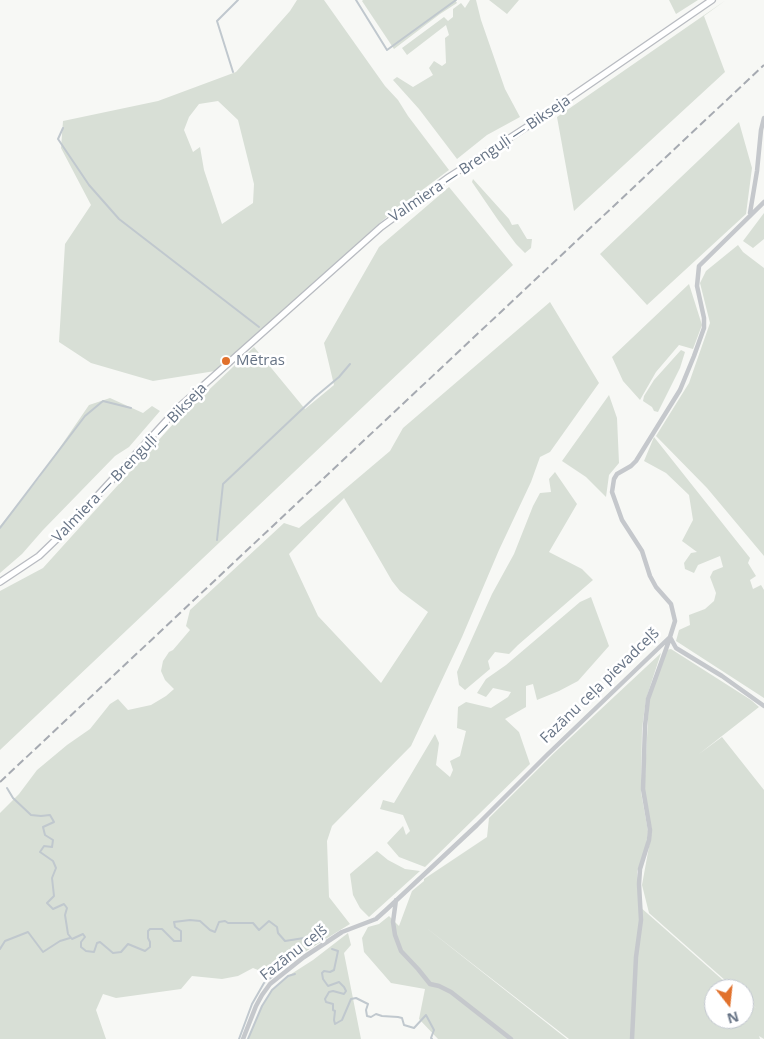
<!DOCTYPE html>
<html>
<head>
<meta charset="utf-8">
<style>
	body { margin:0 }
	#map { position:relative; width:764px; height:1039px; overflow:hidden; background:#f7f8f5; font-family:"Open Sans",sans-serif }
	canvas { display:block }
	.north { position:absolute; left:704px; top:979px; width:50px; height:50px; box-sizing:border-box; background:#fff; border:1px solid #c2c7cf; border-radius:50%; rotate:164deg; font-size:14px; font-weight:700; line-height:20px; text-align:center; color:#677486 }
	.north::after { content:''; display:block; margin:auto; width:18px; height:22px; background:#e1712c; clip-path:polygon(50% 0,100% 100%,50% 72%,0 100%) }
</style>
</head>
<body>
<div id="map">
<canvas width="764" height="1039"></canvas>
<div class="north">N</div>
</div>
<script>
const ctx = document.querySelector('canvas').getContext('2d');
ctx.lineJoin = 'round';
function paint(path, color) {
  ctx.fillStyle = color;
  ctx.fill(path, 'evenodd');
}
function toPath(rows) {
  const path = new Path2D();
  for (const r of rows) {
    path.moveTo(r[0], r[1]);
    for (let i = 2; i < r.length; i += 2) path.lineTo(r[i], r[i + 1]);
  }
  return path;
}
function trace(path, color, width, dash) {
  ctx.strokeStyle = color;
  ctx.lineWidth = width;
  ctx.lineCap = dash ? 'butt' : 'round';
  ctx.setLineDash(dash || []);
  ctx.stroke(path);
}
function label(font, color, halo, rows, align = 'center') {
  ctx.font = font + ' "Open Sans",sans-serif';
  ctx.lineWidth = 5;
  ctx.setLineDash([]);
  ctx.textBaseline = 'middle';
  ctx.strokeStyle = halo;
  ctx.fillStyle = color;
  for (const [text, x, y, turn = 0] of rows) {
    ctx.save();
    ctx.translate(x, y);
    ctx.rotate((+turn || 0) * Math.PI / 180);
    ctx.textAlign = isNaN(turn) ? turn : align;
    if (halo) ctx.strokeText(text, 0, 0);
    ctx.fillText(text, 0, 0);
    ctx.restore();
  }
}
const green = toPath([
	[297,0,324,0,385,86,398,100,408,116,449,170,390,214,215,371,153,381,91,363,59,342,65,244,91,205,61,148,63,121,158,101,236,72,290,11],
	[218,101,238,120,254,184,253,203,222,224,204,170,200,147,193,152,184,130,189,117,199,104],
	[363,0,455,0,457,3,440,14,394,49,362,1],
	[470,0,476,0,481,20,505,89,520,117,487,135,457,159,419,109,393,80,397,77,413,87,433,75,429,68,434,61,442,66,446,63,445,38,449,35,446,25,407,55,402,48,444,17,448,21,453,17,453,9,461,3,465,8],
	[489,0,519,0,507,14],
	[669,0,698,0,676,14],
	[726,0,704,16,725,72,574,211,557,117],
	[739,122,752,168,746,214,647,305,600,254],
	[473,179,509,219,512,225,518,224,527,239,532,239,531,248,525,253,516,244,498,220,472,182],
	[449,187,513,265,0,750,0,591,43,568,175,422,254,347,305,409,334,385,324,343,379,247],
	[764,213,764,239,753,248,743,241],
	[738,245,743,252,764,268,764,556,707,488,656,436,689,383,710,323,700,283,706,271],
	[689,284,702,325,693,349,679,345,656,372,640,400,623,381,612,357],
	[550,302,599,383,550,452,540,457,531,482,499,550,462,637,411,746,332,826,327,841,329,897,350,924,279,968,263,972,253,968,238,976,222,979,192,976,181,989,116,998,103,994,96,1010,106,1039,0,1039,0,813,19,794,37,770,67,745,90,729,110,704,118,699,128,710,151,705,166,696,174,689,165,680,161,671,163,661,169,652,173,650,190,630,186,626,190,610,284,523,299,528,390,451,403,428],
	[344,498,392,581,400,591,428,612,381,683,318,616,289,554],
	[681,350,685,352,680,368,658,412,654,411,652,407,643,401,644,396,654,380],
	[609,395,617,418,619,463,609,475,606,497,586,477,562,461],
	[110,398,143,413,152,406,160,411,129,447,115,456,43,530,22,554,0,573,0,526,39,478,89,405],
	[654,437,750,558,748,563,756,576,750,580,753,589,761,585,764,590,764,698,676,641,679,630,690,625,689,615,705,609,714,601,716,593,710,577,713,571,723,567,720,556,698,565,694,573,685,569,684,563,691,553,697,552,682,541,693,520,689,495,666,473,644,461],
	[555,472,577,504,549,552,582,569,593,580,518,645,509,654,495,652,488,661,490,669,465,690,459,685,457,672,492,594,514,554,533,506,540,493,551,492,549,479],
	[591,597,609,646,578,681,559,691,537,700,533,684,526,686,526,707,505,719,519,732,530,764,425,867,399,857,387,843,403,826,406,835,410,831,403,815,380,809,383,800,394,803,435,734,439,743,436,765,450,777,453,770,450,761,460,756,466,731,457,728,458,707,466,702,491,708,508,697,511,692,493,688,486,697,477,693,486,679,506,665,580,602],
	[671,649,751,700,759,707,699,754,722,737,764,790,764,1039,759,1036,760,1039,569,1039,424,926,567,1039,438,1039,419,1019,425,989,391,983,364,952,362,938,368,927,379,924,389,916,399,926,412,891,424,881,424,879,487,837,489,818,554,753,661,653,646,699,642,729,641,792,648,831,646,846,637,872,639,906,733,989,714,989,714,1019,744,1019,744,998,757,1009,744,997,744,989,735,989,649,913,642,885,652,830,644,796,649,699,666,650],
	[377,851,388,860,405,869,420,871,369,917,360,908,353,895,350,874],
	[348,933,351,945,344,953,361,1039,248,1039,262,1006,272,990,288,976,313,960]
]);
const stream = toPath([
	[356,0,387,50,456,0],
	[233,72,217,21,238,0],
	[63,128,58,139,89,185,119,219,259,327],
	[0,528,85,416,103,401,131,408],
	[217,540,223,484,315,397,339,377,350,364],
	[7,788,13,798,31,815,41,816,50,815,54,822,43,827,45,835,53,840,52,847,44,846,40,852,53,861,56,868,52,878,54,896,47,903,53,909,64,904,67,908,65,915,68,934,72,939,83,934,85,937,81,942,81,947,86,951,94,952,97,943,100,942,113,953,121,952,128,944,145,951,150,947,150,942,148,938,148,931,150,929,162,929,174,941,181,941,181,931,175,927,174,922,190,920,200,921,210,930,215,932,219,922,225,921,228,923,253,923,259,930,269,921,277,927,278,933,285,941,304,938,308,936,311,936,316,941],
	[0,949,5,941,28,932,43,952,60,941,70,938],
	[332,949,338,951,334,970,330,972,324,971,322,973,323,979,328,986,339,982,344,987,346,991,344,994,333,991,329,992,325,999,326,1002,333,1004,333,1010,335,1011,334,1020,335,1024,342,1020,351,999,356,998,368,1004,366,1010,367,1016,371,1017,376,1014,382,1016,398,1017,402,1018,404,1025,414,1028,426,1015,434,1030,431,1038,432,1039],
	[239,1039,252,1004,264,983,277,973],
	[248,1039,262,1006,272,990,288,976,295,974]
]);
const street = toPath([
	[750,213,757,171,761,130,764,118],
	[670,637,676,648,722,676,764,706],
	[396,900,393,922,395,935,401,951,418,969,430,984,439,986,451,992,511,1039],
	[243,1039,256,1006,262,995,270,984,304,957,342,932,376,919,386,910,477,825,547,755,670,637,675,621,671,604,656,587,650,576,642,551,622,520,612,492,614,479,617,474,631,466,636,461,680,390,694,356,704,328,704,318,697,286,699,266,764,202],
	[632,1039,636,957,641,920,639,884,640,869,649,840,650,830,643,789,645,726,648,699,670,638]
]);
const secondary = toPath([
	[0,582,39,556,65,531,178,408,381,227,449,177,536,121,712,0]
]);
const rail = toPath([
	[0,782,764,65]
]);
const markers = [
	[226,361,5,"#e1712c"]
];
const streetNames = [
	["Valmiera — Brenguļi — Bikseja",480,159,-34],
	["Valmiera — Brenguļi — Bikseja",130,463,-46],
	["Fazānu ceļa pievadceļš",600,686,-44],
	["Fazānu ceļš",294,953,-38]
];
const poiNames = [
	["Mētras",236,361]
];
paint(green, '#d8dfd6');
trace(stream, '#c0c8ce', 2);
trace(secondary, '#b8bbc1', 8);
trace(street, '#c5c8cc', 4.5);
trace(secondary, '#fff', 5.5);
trace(rail, '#a6aab1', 2, [8, 4]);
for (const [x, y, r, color] of markers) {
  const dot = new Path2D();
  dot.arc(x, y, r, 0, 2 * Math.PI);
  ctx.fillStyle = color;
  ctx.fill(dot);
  trace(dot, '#fff', 2);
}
label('15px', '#677486', '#fff', streetNames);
label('15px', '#677486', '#fff', poiNames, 'left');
</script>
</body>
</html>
